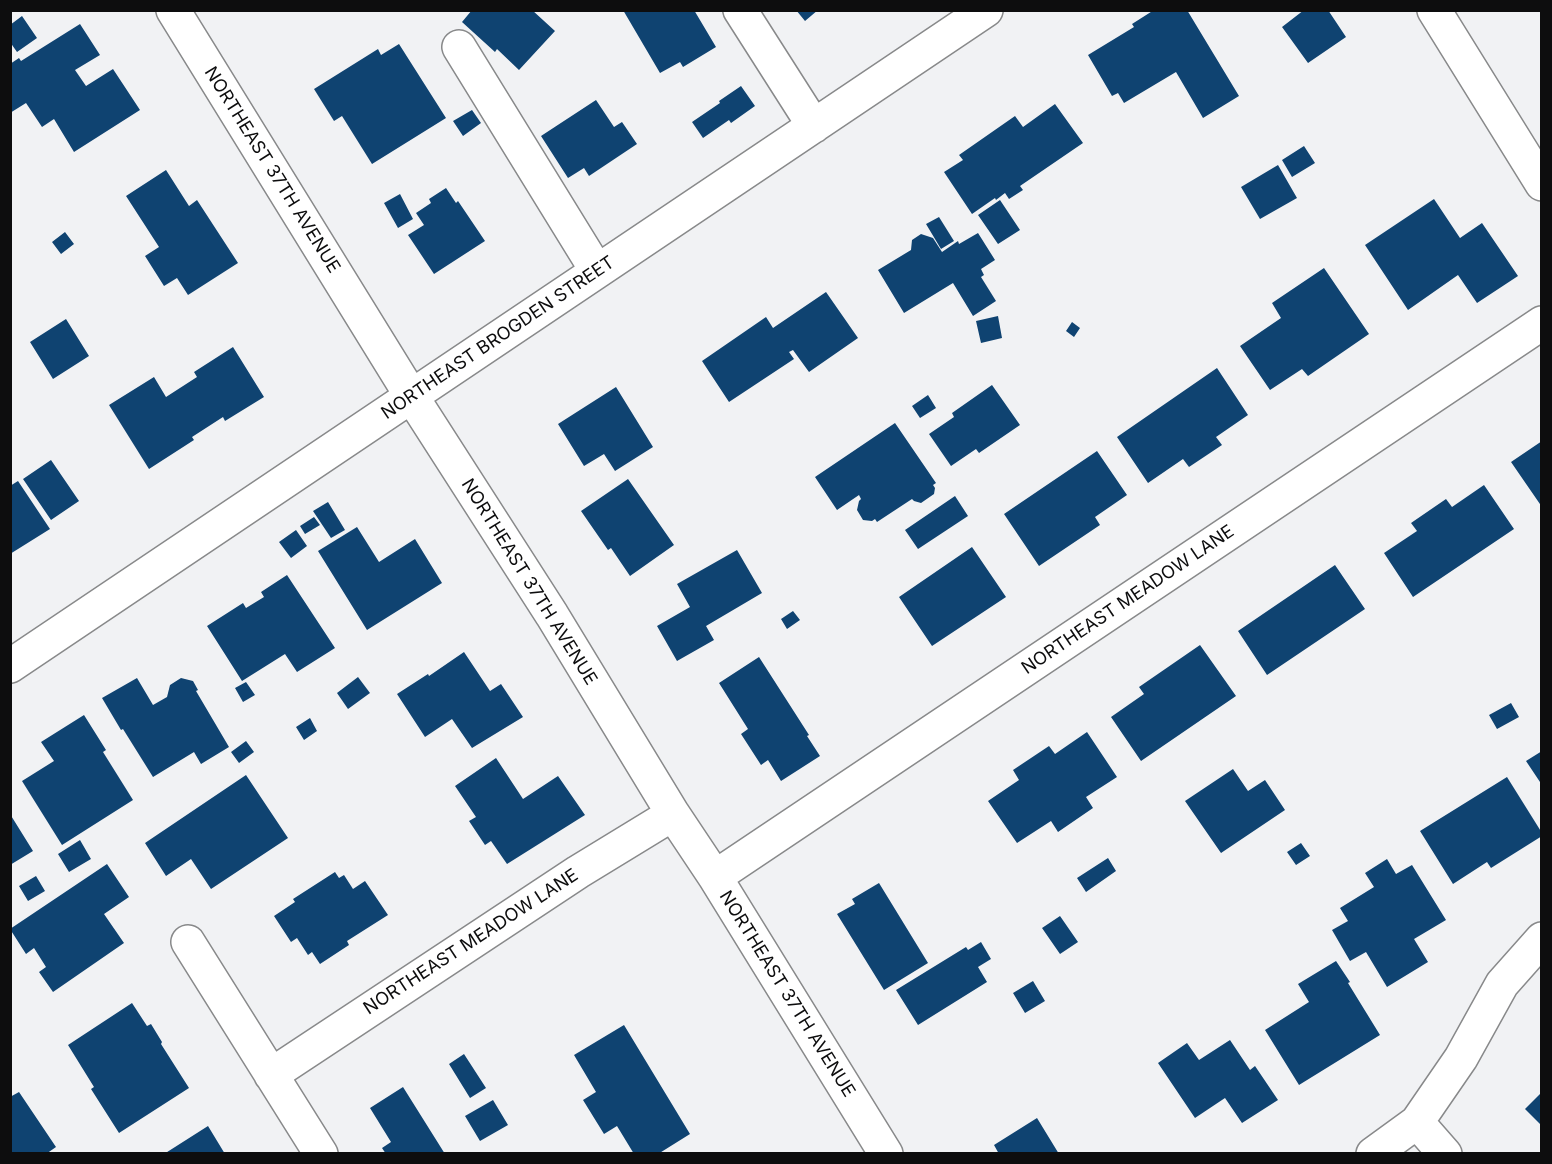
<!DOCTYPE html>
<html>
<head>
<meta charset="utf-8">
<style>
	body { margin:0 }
	#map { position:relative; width:1552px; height:1164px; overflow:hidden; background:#f1f2f4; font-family:Inter,sans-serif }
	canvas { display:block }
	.frame { position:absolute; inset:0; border:12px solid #0d0d0e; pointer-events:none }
</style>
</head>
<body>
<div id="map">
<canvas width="1552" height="1164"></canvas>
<div class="frame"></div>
</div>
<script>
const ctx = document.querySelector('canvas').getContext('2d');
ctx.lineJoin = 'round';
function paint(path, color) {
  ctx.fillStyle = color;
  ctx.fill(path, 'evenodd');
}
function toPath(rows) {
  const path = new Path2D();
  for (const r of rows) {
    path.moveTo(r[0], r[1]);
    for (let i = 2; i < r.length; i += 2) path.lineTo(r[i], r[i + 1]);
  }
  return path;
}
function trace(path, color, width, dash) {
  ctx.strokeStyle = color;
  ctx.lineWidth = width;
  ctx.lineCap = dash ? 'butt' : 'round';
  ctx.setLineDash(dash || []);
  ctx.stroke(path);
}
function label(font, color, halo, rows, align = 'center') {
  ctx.font = font + ' Inter,sans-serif';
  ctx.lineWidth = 6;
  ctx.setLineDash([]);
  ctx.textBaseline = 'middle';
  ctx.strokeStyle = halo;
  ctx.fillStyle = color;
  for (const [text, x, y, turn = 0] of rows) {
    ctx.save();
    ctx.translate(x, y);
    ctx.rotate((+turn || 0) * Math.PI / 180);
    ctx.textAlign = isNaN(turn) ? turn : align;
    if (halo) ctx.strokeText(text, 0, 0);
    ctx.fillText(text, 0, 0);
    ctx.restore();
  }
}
const building = toPath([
	[472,10,532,10,555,31,519,70,497,49,495,52,462,22],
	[623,10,694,10,716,47,683,67,680,62,660,73],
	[796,10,818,10,805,21],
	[1154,10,1187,10,1239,96,1203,118,1176,72,1124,103,1118,93,1112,96,1088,55,1134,27,1132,24],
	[1304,10,1328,10,1346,37,1308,63,1282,27],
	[22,16,37,38,17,52,10,42,10,25],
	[80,24,100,55,75,70,86,86,113,69,140,110,74,152,54,119,42,127,26,103,10,113,10,64,19,58,21,61],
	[399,44,446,118,372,164,342,116,334,121,314,89,378,49,381,55],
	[741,86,755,106,731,123,729,120,703,138,692,122,720,103,719,101],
	[596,100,614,127,622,122,637,144,589,176,584,168,568,178,541,136],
	[1055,104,1083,143,1020,186,1023,190,1009,199,1005,193,996,200,995,198,972,214,944,172,963,160,959,155,1015,116,1023,127],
	[472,110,481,123,463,136,453,121],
	[1304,146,1315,163,1292,177,1282,160],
	[1278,165,1297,198,1260,219,1241,187],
	[166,170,189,206,197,200,238,263,188,295,177,278,164,286,145,256,159,247,126,196],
	[446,188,456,203,458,201,485,241,434,274,408,235,424,225,416,213,431,203,429,199],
	[400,194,413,219,398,228,384,203],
	[1434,199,1460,238,1482,223,1518,276,1477,303,1458,275,1408,310,1365,245],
	[1000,200,1020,230,998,244,978,215],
	[939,217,954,241,941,249,926,224],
	[65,232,74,244,61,254,52,242],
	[978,233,995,260,981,269,984,275,981,277,996,301,973,316,953,283,904,313,878,270,911,250,912,240,921,234,933,238,942,252,958,241,959,244],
	[1324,268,1369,334,1308,376,1302,369,1270,390,1240,346,1281,318,1272,303],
	[826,292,858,338,809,372,793,350,789,352,794,359,729,402,702,361,766,317,773,328],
	[998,316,1002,338,981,343,976,321],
	[66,319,89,356,53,379,30,342],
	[1072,322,1080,328,1074,337,1066,331],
	[233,347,264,397,225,421,223,417,192,437,194,440,149,469,109,405,154,377,166,397,197,377,194,372],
	[1217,368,1248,415,1216,437,1222,445,1189,467,1183,459,1148,483,1117,437],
	[992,385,1020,425,979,453,976,449,951,466,929,434,954,417,952,413],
	[616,387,653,447,615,471,604,454,584,466,558,424],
	[928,395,936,408,920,418,912,406],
	[895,423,936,483,933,485,935,488,934,494,921,503,914,501,912,499,877,522,875,519,872,521,863,520,857,510,859,501,861,499,859,495,837,510,815,477],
	[1542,441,1542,507,1511,462],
	[1097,451,1127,495,1095,517,1100,525,1039,566,1004,514],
	[51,460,79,501,51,520,23,479],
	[628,479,674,545,630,576,611,548,608,550,581,511],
	[18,481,50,529,10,554,10,486],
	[1484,485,1514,529,1413,597,1384,553,1417,531,1411,523,1446,499,1452,507],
	[955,496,968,516,918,549,905,530],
	[328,502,345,530,331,538,313,511],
	[314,517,320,525,305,534,300,526],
	[357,527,379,562,415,539,442,583,367,630,318,551],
	[296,530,307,546,291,558,279,542],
	[972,547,1006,597,932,646,899,597],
	[737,550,762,593,706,626,714,640,677,661,657,626,690,607,677,584],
	[1335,565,1365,609,1267,675,1238,631],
	[287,575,335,648,297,672,285,654,242,681,207,626,243,603,246,608,264,597,261,592],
	[793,611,800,620,787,629,781,619],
	[1200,645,1236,696,1141,761,1111,717,1144,694,1139,687],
	[464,652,490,691,501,684,523,717,472,748,452,719,425,737,397,694,428,674,429,676],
	[759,657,809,735,807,736,820,756,781,781,768,760,761,765,741,734,748,729,719,683],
	[358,677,370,693,348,709,337,693],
	[137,678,153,705,167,697,170,685,181,678,193,681,198,690,196,691,229,747,201,764,194,752,153,777,123,729,121,730,102,698],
	[246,682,255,695,243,702,235,688],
	[1511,703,1519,717,1497,729,1489,715],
	[84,715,106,750,103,752,133,800,62,845,22,781,54,761,41,742],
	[310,718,317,731,304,740,296,727],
	[1087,732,1117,777,1086,797,1093,808,1058,832,1051,821,1017,843,988,801,1019,780,1013,770,1049,746,1055,754],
	[246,741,254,752,239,763,231,752],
	[1542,751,1542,785,1526,761],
	[496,758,523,799,558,776,585,815,507,864,491,841,485,845,469,821,476,817,455,786],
	[1233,769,1248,791,1265,780,1285,810,1221,853,1185,801],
	[246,775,288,838,211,889,191,859,166,876,145,843],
	[1507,777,1542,833,1542,836,1491,868,1487,862,1453,884,1420,831],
	[10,814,33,851,10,865],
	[80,840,91,859,69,872,58,854],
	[1301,843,1310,856,1296,865,1287,852],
	[1108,858,1116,871,1086,892,1077,878],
	[1387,859,1396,874,1412,865,1446,920,1414,939,1428,962,1387,987,1366,952,1350,961,1332,930,1348,921,1340,908,1374,887,1365,873],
	[107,864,129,897,104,914,124,943,53,992,39,972,46,967,34,948,26,954,10,929],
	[335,872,339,878,344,875,353,889,365,881,388,915,347,941,349,945,320,964,312,952,308,955,297,938,291,942,274,916,295,902,293,899],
	[36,876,45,891,28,901,19,886],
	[879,883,928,963,884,990,837,914,855,904,852,899],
	[1060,916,1078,942,1060,954,1042,928],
	[981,942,991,959,978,967,987,982,918,1025,896,990,966,947,968,950],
	[1336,961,1350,982,1348,983,1380,1035,1299,1085,1265,1030,1309,1002,1298,984],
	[1033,981,1045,1001,1025,1013,1013,993],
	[132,1003,147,1026,151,1024,162,1042,161,1044,189,1088,119,1133,91,1089,94,1087,68,1045],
	[624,1025,690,1134,658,1154,634,1154,617,1126,604,1134,583,1100,596,1092,574,1055],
	[1230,1040,1250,1070,1255,1066,1278,1100,1242,1123,1225,1098,1195,1118,1158,1063,1187,1043,1199,1060],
	[464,1054,486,1088,470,1098,449,1064],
	[403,1087,445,1154,386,1154,382,1148,391,1142,370,1108],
	[19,1092,56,1147,46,1154,10,1154,10,1097],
	[1542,1092,1542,1126,1525,1109],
	[493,1100,508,1125,480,1141,465,1116],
	[1037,1118,1059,1154,999,1154,994,1145],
	[208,1126,225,1154,164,1154]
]);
const minor = toPath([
	[173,10,412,397,552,615,673,814,715,877,886,1154],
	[740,10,814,126],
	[1434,10,1542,184],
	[459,47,597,271],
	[10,666,986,10],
	[715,877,1542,323],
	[188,942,321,1154],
	[271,1075,578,872,673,814],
	[1417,1122,1445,1154],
	[1373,1154,1417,1122,1461,1058,1502,984,1542,939]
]);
const streetNames = [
	["NORTHEAST 37TH AVENUE",272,170,58],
	["NORTHEAST BROGDEN STREET",498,338,-34],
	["NORTHEAST 37TH AVENUE",529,582,58],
	["NORTHEAST MEADOW LANE",1128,600,-34],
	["NORTHEAST MEADOW LANE",471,942,-33],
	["NORTHEAST 37TH AVENUE",787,994,58]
];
paint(building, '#0f4371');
trace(minor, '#88898a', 36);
trace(minor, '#fff', 33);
label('18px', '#0d0d0e', '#fff', streetNames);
</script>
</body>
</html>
